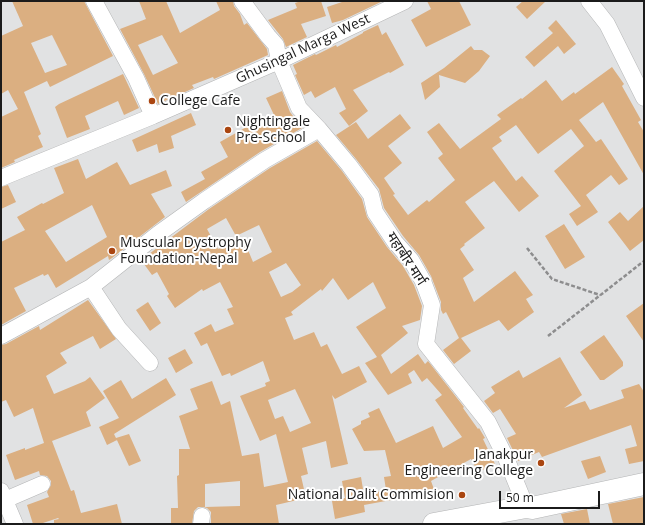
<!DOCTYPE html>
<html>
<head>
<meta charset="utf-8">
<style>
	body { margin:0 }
	#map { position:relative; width:645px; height:525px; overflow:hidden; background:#e1e2e3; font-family:"Open Sans",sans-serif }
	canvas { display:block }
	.frame { position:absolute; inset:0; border:2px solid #1b1b1b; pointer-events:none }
	.scale { position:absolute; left:499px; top:491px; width:101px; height:18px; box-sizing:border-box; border:2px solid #1b1b1b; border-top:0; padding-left:5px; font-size:12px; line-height:14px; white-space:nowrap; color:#1b1b1b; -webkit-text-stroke:3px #fff; paint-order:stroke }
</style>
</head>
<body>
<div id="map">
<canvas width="645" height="525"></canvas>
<div class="frame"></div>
<div class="scale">50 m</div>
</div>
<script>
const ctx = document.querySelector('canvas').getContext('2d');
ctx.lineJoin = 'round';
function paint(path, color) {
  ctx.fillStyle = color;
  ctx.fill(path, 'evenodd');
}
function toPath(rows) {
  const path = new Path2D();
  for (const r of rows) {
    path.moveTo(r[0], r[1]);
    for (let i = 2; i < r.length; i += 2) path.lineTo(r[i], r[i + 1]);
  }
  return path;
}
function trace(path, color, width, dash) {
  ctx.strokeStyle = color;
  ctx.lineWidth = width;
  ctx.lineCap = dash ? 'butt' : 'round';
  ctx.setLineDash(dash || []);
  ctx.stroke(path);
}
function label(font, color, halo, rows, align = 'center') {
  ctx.font = font + ' "Open Sans","Noto Sans Devanagari",sans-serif';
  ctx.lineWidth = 4;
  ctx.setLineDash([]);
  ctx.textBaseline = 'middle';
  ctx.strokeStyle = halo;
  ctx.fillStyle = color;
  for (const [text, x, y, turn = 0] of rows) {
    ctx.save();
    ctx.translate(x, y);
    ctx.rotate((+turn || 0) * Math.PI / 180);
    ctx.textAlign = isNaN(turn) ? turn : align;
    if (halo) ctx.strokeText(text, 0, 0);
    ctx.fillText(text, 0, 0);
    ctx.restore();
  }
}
const building = toPath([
	[12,1,84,1,113,56,50,87,47,81,24,92,41,134,38,136,43,147,14,160,15,162,1,168,1,117,18,109,8,90,1,94,1,36,23,26],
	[52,35,67,65,45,73,31,43],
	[139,1,166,1,180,33,220,10,216,1,233,1,234,6,240,14,244,25,247,23,267,49,268,55,214,79,213,77,192,85,194,88,158,104,144,74,120,29,146,19],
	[162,35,178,63,153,75,138,45],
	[301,1,321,1,326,16,301,24,307,37,286,47,283,39,268,20,297,8,295,3],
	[345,1,383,1,343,20,332,23,327,7],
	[427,1,459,1,471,25,426,47,411,20,431,9],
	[523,1,546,1,527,19,516,7],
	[556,20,576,44,564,54,558,46,534,67,525,57,553,33,548,28],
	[378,25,382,35,386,32,404,65,390,73,389,72,353,90,368,111,349,126,339,113,346,109,335,87,315,98,311,91,304,95,295,75,297,74,293,65,315,54,316,55,336,45,337,47,363,33,363,32],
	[471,46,474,50,482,50,490,56,479,71,465,83,439,75,440,87,425,100,421,83,444,68],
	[612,67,624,84,622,86,641,120,638,122,644,132,644,175,603,102,579,120,596,142,601,139,628,179,619,185,611,175,586,195,598,212,577,226,569,214,581,206,554,171,584,146,571,129,538,154,516,125,499,137,502,141,492,148,516,181,522,176,539,196,519,212,494,181,465,202,485,228,464,244,465,245,460,249,474,270,463,278,474,302,515,271,533,295,526,299,534,312,508,331,499,320,461,338,471,351,454,364,443,350,459,338,446,312,443,314,441,310,441,302,431,276,419,255,403,236,384,208,379,189,356,159,336,135,356,122,368,139,400,114,411,128,388,146,402,163,384,178,395,194,393,195,408,215,427,200,429,202,455,180,438,158,443,154,427,132,439,123,460,149,501,119,497,115,521,98,522,99,546,80,562,101,574,92,575,94],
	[123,74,139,108,124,115,118,101,85,116,90,129,67,138,55,107,59,104],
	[282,91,290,112,302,128,260,152,186,202,181,192,205,179,201,172,228,157,220,142,250,125,252,128,274,115,266,98],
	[191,113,196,125,171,136,174,148,159,153,157,144,137,152,132,140],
	[317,141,342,171,362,199,367,217,387,247,403,266,414,285,422,306,420,320,402,326,408,333,381,355,391,374,418,354,425,364,428,361,464,407,463,408,478,429,479,428,485,438,483,439,495,464,478,472,471,459,431,481,435,492,414,499,413,496,364,505,365,512,335,519,332,501,345,498,342,481,361,477,364,495,386,490,384,477,391,476,385,450,364,451,352,429,361,424,361,421,370,417,368,413,379,408,396,443,433,426,443,448,462,437,435,400,442,395,427,378,422,382,414,370,408,374,412,383,388,395,365,363,377,357,356,327,386,308,373,282,348,300,333,278,322,291,321,289,291,312,293,315,285,318,294,340,314,332,321,347,327,344,342,374,359,366,367,382,335,399,332,395,348,464,331,468,326,441,302,448,308,474,301,476,306,498,276,505,279,524,211,524,211,512,207,508,203,507,198,507,194,511,192,524,171,524,171,508,178,508,177,476,179,475,179,449,190,449,179,416,198,409,190,389,212,381,221,405,230,401,242,456,259,453,264,487,288,482,276,434,260,441,240,396,266,386,265,383,270,381,263,361,231,376,230,373,222,376,207,343,201,346,194,333,211,324,215,332,234,324,227,309,233,307,220,282,203,291,202,289,175,308,167,296,169,294,157,272,152,275,141,260,209,209,270,168],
	[226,218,236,236,259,225,272,252,253,262,243,238,218,249,207,229],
	[286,263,301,285,292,292,281,297,269,272],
	[295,389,311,423,290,432,283,416,275,419,268,400],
	[240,481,240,506,205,507,205,484],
	[78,159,86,179,117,162,130,185,166,170,172,186,151,194,165,217,112,258,109,260,108,256,56,288,48,274,44,276,43,274,14,288,26,311,1,325,1,242,25,230,17,217,42,203,43,204,64,193,54,168],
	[92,205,107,237,66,262,45,231],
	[8,185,16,202,1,209,1,187],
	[644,206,644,240,630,251,608,222,620,212,628,221],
	[564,224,585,257,565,269,545,236],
	[88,300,116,339,100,349,93,336,60,353,67,363,46,376,54,394,85,381,90,377,105,398,86,412,91,426,52,441,71,491,74,490,81,513,117,504,122,524,54,524,54,520,59,519,58,518,40,524,33,524,27,505,49,497,47,492,51,485,51,481,47,476,40,475,39,471,15,480,6,455,25,448,25,450,44,443,33,408,14,417,6,400,1,402,1,345,6,344,39,326,40,330],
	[148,302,161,323,150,331,136,310],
	[644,303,644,342,626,316],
	[604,335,623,362,623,366,604,380,600,380,580,352],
	[185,349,193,363,176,373,168,358],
	[560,357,582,395,564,408,585,401,590,410,624,398,621,390,639,384,644,392,644,461,629,464,625,449,637,446,631,425,542,457,539,452,518,461,507,438,516,434,500,409,493,413,484,401,495,393,491,387,519,370,523,378],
	[166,378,176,395,114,434,117,440,107,445,99,427,119,418,103,391,121,380,132,399],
	[129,434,141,461,129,466,116,438],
	[600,456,606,472,588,479,581,461],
	[644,497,644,524,613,524,608,504],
	[587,509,590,524,564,524,561,514]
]);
const path = toPath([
	[527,248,552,279,600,295],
	[548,336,644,261]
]);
const minor = toPath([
	[94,1,136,78,153,116],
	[242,1,268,36,276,45,279,61,299,108,319,129,349,165,371,195,375,212,395,242,411,260,423,281,432,305,426,344,488,422,506,458,526,507],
	[589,1,607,24,644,98],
	[1,178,153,116,279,61,405,1],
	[91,287,119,329,150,363],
	[1,336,91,287,158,234,204,201,265,160,319,129],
	[1,491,15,524],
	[5,500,42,484],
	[201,524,202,516]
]);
const secondary = toPath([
	[434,524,526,507,532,508,644,484]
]);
const markers = [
	[152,101,4,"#aa4611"],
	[228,130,4,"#aa4611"],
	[112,251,4,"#aa4611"],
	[541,463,4,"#aa4611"],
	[462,495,4,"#aa4611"]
];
const streetNames = [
	["Ghusingal Marga West",303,49,-25],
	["महाबीर मार्ग",406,259,57]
];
const poiNames = [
	["College Cafe",160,101],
	["Nightingale",236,122],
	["Pre-School",236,138],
	["Muscular Dystrophy",120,243],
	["Foundation-Nepal",120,259],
	["Janakpur",533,455,"right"],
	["Engineering College",533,471,"right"],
	["National Dalit Commision",454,495,"right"]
];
paint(building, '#dbaf81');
trace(minor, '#b4b5b6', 17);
trace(secondary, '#b4b5b6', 23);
trace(path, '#8d8d8e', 2.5, [4, 2]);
trace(minor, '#fff', 16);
trace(secondary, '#fff', 22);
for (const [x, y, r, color] of markers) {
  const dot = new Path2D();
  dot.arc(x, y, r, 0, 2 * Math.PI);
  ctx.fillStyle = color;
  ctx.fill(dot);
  trace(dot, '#fff', 1.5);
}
label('14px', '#1b1b1b', '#fff', streetNames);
label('14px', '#1b1b1b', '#fff', poiNames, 'left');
</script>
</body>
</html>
